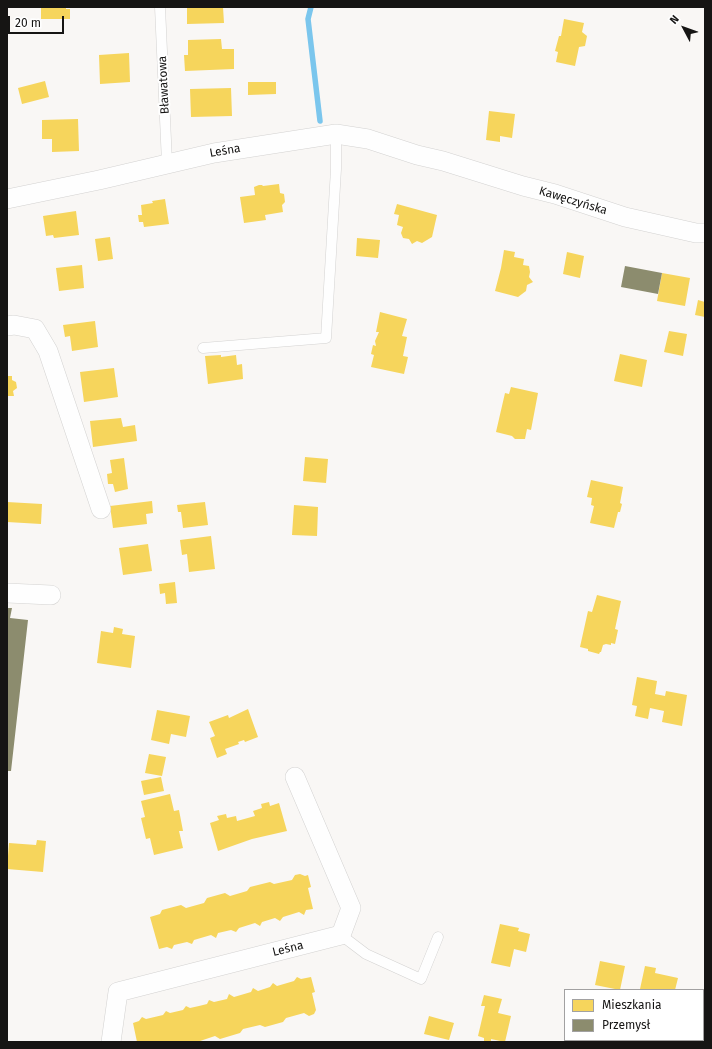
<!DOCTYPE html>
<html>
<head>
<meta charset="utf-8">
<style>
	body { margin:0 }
	#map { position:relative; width:712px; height:1049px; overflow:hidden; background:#f9f7f5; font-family:"Fira Sans",sans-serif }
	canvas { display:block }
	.frame { position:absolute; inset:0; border:8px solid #161514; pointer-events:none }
	.legend { position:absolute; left:564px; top:989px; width:140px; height:52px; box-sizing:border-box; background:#fff; border:1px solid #a2a1a1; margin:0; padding:5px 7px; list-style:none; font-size:12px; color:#161514 }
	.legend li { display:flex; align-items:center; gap:8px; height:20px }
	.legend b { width:20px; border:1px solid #a2a1a1 }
	.north { position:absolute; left:664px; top:8px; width:40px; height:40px; -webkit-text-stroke:3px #fff; paint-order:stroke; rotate:311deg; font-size:11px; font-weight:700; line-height:16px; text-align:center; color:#161514 }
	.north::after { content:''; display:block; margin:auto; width:14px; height:18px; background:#161514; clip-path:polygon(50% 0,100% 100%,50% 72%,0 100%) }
	.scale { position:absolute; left:8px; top:16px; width:56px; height:18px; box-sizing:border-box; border:2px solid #161514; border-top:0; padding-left:5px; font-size:12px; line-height:14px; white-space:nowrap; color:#161514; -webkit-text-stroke:3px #fff; paint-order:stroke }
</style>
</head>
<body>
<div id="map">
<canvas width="712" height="1049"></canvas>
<div class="frame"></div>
<ul class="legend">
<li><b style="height:11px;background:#f6d55c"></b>Mieszkania</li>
<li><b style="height:11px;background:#8c8c6e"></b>Przemysł</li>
</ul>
<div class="north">N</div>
<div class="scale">20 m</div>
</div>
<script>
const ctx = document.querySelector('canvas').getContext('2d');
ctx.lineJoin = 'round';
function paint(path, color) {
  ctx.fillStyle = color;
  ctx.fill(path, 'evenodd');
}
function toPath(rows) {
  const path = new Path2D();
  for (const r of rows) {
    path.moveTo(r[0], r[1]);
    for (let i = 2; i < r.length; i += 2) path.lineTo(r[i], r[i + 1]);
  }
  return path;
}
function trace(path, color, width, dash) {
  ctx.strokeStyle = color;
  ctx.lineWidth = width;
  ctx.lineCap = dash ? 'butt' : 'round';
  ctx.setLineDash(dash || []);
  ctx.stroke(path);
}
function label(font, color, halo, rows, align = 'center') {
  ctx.font = font + ' "Fira Sans",sans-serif';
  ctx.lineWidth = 4;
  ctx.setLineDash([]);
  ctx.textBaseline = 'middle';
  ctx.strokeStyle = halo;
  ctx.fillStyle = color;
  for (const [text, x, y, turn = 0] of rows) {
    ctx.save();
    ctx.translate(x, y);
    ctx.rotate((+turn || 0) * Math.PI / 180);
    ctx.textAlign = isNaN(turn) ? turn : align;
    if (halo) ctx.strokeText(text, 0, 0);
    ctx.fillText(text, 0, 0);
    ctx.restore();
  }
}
const homes = toPath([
	[41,7,66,7,66,9,70,9,70,19,41,19],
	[187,7,223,7,224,23,187,24],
	[564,19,584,23,582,32,587,36,585,46,579,47,575,66,556,62,558,52,555,51,559,36,561,36],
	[221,39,222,49,234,49,234,69,185,71,184,55,188,55,188,40],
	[129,53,130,82,100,84,99,55],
	[45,81,49,97,22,104,18,88],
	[248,82,276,82,276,94,248,95],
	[231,88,232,116,191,117,190,89],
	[489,111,515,114,512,138,500,136,500,142,486,140],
	[78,119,79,151,52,152,52,139,42,139,42,120],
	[279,184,280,193,284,194,285,202,282,205,283,212,265,215,266,220,244,223,240,197,255,195,254,187,259,185,262,185,263,186],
	[165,199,169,224,144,227,143,222,139,222,138,215,142,215,141,205,153,203,152,201],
	[397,204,437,215,432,237,422,243,417,241,412,244,409,239,403,238,401,233,403,227,397,225,399,215,394,214],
	[76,211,79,235,54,238,53,235,46,236,43,216],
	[110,237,113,259,98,261,95,239],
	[357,238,380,240,378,258,356,256],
	[504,250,515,252,514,257,524,259,523,265,529,266,530,272,529,277,533,282,527,285,526,291,518,297,495,291,501,268],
	[567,252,584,256,580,278,563,274],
	[82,265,84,288,59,291,56,268],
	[662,273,690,278,685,306,657,301],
	[698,300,705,302,705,317,695,315],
	[380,312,407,319,402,336,407,337,403,356,408,357,404,374,371,367,374,355,371,354,373,345,376,346,375,341,379,332,376,332],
	[95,321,98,347,72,351,70,336,65,337,63,325],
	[669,331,687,334,683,356,664,352],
	[620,354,647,360,642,387,614,381],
	[221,355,221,357,236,355,237,365,242,364,243,379,208,384,205,356],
	[114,368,118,397,84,402,80,372],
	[7,376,12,376,12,380,16,382,17,388,13,391,14,396,7,396],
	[511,387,538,393,531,430,527,429,525,439,515,439,512,436,496,432,505,393,509,394],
	[121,418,123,427,135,425,137,441,93,447,90,421],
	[305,457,328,459,326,483,303,481],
	[124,458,128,489,115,492,113,484,108,484,107,474,112,473,110,460],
	[591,480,623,487,620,503,622,504,620,512,618,512,614,528,590,523,594,506,591,505,592,498,587,497],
	[152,501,153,513,146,514,147,524,113,528,110,506],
	[7,502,42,504,41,524,7,522],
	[205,502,208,525,183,528,181,512,178,512,177,505],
	[294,505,318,507,317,536,292,535],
	[211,536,215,569,189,572,187,554,182,555,180,540],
	[148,544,152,571,123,575,119,548],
	[175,582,177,603,166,604,165,593,160,594,159,584],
	[597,595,621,601,615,629,618,630,615,644,611,643,611,645,606,644,603,645,601,652,600,652,599,654,588,651,588,649,580,647,588,611,592,612],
	[114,627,123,629,122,634,135,636,131,668,97,663,101,631,113,633],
	[637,677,657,681,655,694,665,696,666,691,687,695,682,726,662,722,664,711,650,708,648,719,635,716,637,706,632,705],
	[248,709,258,737,245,742,244,740,238,742,239,744,225,749,227,754,217,758,210,738,215,736,209,722,228,715,229,718],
	[157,710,190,716,186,737,171,734,169,744,151,740],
	[149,754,166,757,162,776,145,773],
	[161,777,164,791,144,795,141,781],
	[170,794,174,811,179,810,183,831,179,831,183,848,154,855,150,838,146,839,141,818,145,817,141,801],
	[269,802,270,806,279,803,287,831,252,839,218,851,210,823,219,820,217,816,226,814,227,818,236,816,237,821,255,816,253,811,262,808,261,804],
	[37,840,46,841,43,872,7,869,9,843,36,845],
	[300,874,305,876,308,875,311,887,308,888,313,909,306,910,304,915,299,912,283,917,280,921,275,918,262,922,260,926,255,923,239,928,236,932,231,930,218,933,216,938,211,935,194,940,192,944,187,942,174,945,172,949,167,947,159,949,150,917,160,914,162,910,181,905,186,908,204,903,207,898,225,893,230,896,247,891,250,887,270,882,274,884,292,880,295,875],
	[500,924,519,928,518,931,530,934,526,952,514,949,510,967,491,963],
	[600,961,625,966,620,990,595,985],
	[645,966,656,968,655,973,678,978,675,990,640,989],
	[297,977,301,979,311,977,315,992,312,993,316,1010,314,1014,309,1016,304,1013,286,1018,283,1022,265,1027,260,1025,243,1029,240,1033,220,1039,215,1036,197,1042,137,1042,133,1023,139,1021,142,1017,146,1019,163,1015,166,1011,170,1013,183,1010,186,1006,190,1008,199,1006,207,1004,209,1000,214,1002,227,999,229,994,234,997,251,992,253,988,258,991,270,987,273,983,277,986,294,981],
	[484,995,502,999,498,1013,511,1016,505,1042,491,1039,491,1042,488,1042,484,1041,484,1038,478,1036,485,1006,481,1006],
	[429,1016,454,1023,449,1040,424,1034],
	[639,1040,670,1040,670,1042,638,1042]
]);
const industry = toPath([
	[625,266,662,273,658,294,621,287],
	[7,608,12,608,10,618,28,620,11,771,7,771]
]);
const stream = toPath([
	[311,7,308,19,320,121]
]);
const lane = toPath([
	[160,7,167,163],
	[203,348,326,338,336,169,336,134],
	[341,935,366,954,421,979,438,937]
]);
const street = toPath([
	[7,199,99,180,214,153,336,134,368,139,417,155,443,161,523,186,555,194,625,217,696,233,705,233],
	[7,326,14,325,35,329,48,351,101,509],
	[7,593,51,595],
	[111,1042,118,992,341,935,351,908,295,777]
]);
const streetNames = [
	["Bławatowa",164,85,-93],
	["Leśna",225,151,-10],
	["Kawęczyńska",573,201,17],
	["Leśna",288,949,-14]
];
paint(homes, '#f6d55c');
paint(industry, '#8c8c6e');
trace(stream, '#7bc6ed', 5.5);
trace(lane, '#d3d2d1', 11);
trace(street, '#d3d2d1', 20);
trace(lane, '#fefefe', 10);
trace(street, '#fefefe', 19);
label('12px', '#161514', '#fff', streetNames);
</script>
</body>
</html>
